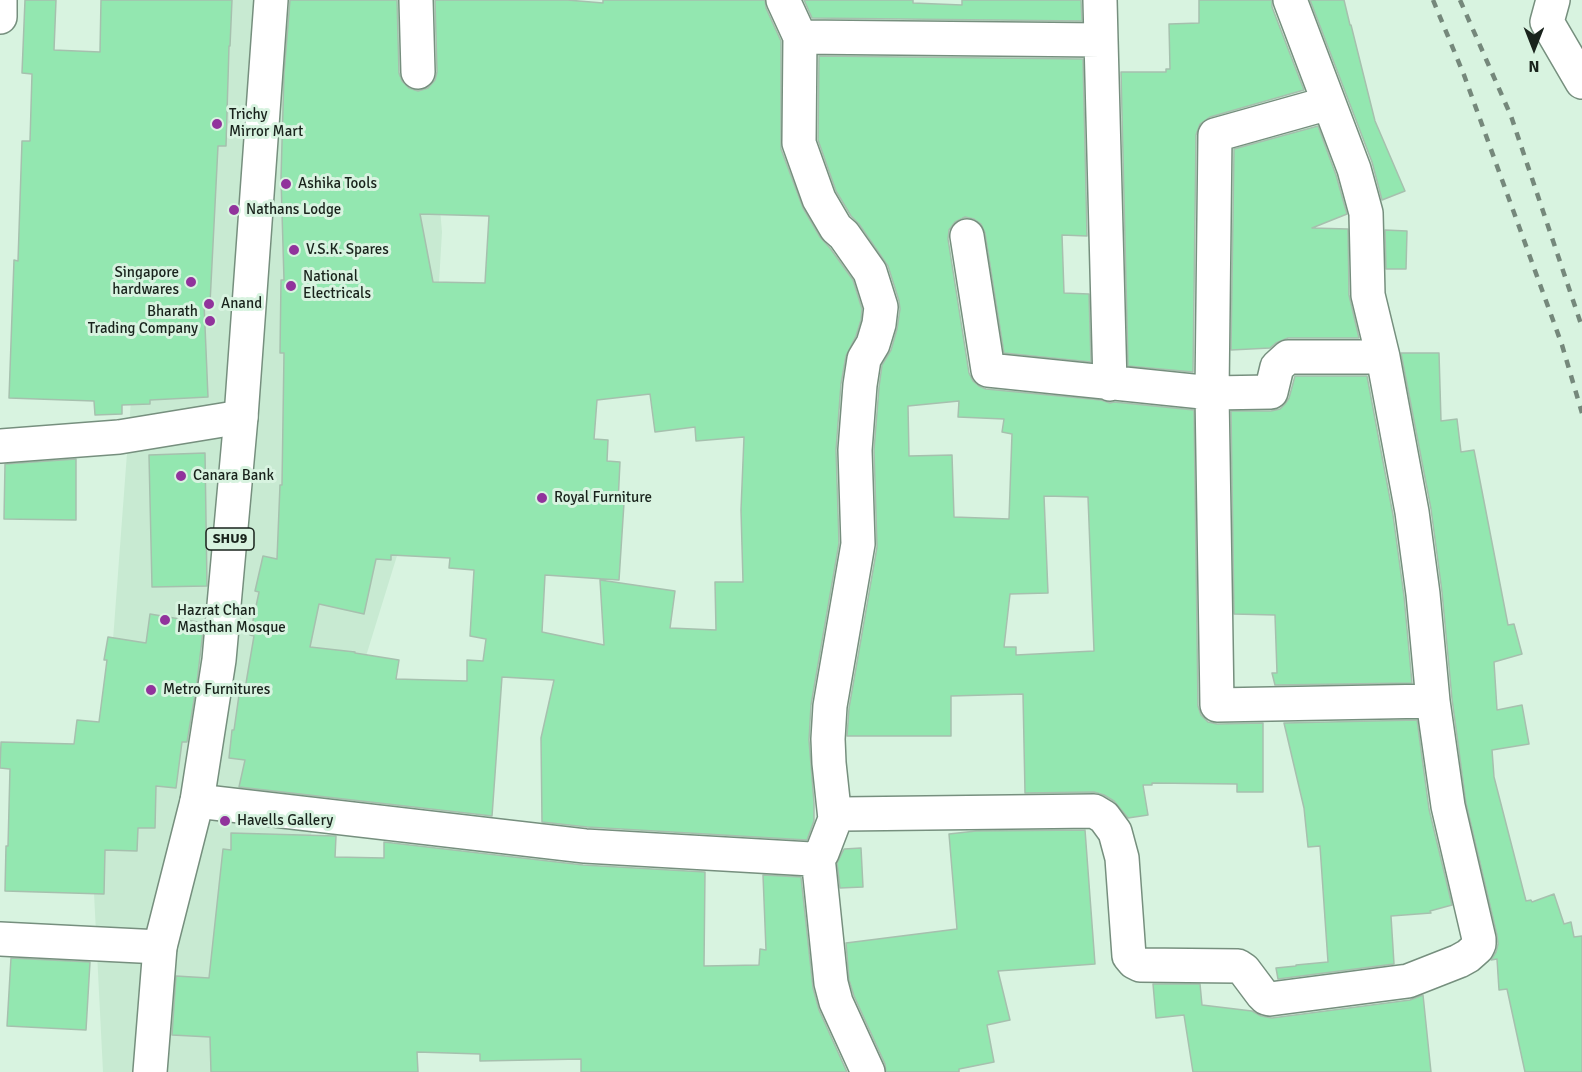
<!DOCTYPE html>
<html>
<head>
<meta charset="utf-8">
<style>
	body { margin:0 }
	#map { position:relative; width:1582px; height:1072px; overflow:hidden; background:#d8f3e0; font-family:Signika,sans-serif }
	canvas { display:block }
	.north { position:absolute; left:1504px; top:18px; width:60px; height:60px; -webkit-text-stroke:4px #d8f3e0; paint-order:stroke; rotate:180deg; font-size:16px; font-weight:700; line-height:24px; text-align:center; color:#19231c }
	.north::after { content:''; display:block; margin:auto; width:21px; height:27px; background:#19231c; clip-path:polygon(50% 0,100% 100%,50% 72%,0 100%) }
</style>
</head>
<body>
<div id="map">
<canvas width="1582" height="1072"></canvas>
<div class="north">N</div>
</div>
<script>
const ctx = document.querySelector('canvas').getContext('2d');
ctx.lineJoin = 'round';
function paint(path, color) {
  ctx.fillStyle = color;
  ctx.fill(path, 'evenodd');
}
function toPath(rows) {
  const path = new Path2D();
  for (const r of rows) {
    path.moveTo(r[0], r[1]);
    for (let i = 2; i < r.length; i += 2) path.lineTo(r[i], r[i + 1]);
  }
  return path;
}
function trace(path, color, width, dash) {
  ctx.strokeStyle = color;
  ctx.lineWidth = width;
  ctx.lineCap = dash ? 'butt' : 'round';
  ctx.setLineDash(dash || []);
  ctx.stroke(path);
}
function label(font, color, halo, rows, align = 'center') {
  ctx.font = font + ' Signika,sans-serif';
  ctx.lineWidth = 6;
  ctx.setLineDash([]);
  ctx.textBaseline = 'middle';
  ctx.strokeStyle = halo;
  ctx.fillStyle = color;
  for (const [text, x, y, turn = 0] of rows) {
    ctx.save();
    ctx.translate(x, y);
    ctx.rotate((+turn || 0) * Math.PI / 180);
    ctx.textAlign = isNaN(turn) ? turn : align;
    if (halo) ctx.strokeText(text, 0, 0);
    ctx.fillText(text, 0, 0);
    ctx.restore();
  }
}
const built = toPath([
	[161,0,422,0,442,232,429,452,288,909,277,1072,103,1072,94,893]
]);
const building = toPath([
	[25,0,56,0,54,50,100,52,101,0,232,0,230,46,229,46,226,146,218,146,210,303,204,303,208,397,150,400,150,404,122,405,122,414,95,415,94,401,9,398,14,260,18,261,22,141,30,141,32,74,22,73,25,0],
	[290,0,397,0,399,73,402,81,409,88,418,91,428,88,435,80,437,72,435,0,567,0,603,3,603,0,765,0,766,8,781,41,781,149,803,208,820,237,830,248,853,280,862,309,861,320,856,336,846,356,841,384,836,450,839,543,811,705,809,740,814,803,814,821,807,840,587,827,542,822,541,738,554,680,502,677,492,816,239,787,245,760,229,758,232,730,234,730,240,688,245,689,254,636,250,635,259,592,255,591,263,556,277,559,280,485,282,485,284,353,280,353,281,280,284,280,281,178,284,74,290,0],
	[420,214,489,216,485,283,433,282,420,214],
	[650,394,655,432,695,427,696,441,744,437,741,510,743,582,715,582,716,630,670,628,675,591,600,580,604,645,542,632,545,575,619,580,624,503,618,503,620,462,607,461,608,440,594,439,597,400,650,394],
	[391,555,450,558,449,568,474,570,470,636,486,639,483,661,467,660,467,681,396,679,399,660,355,653,355,652,310,647,319,604,364,614,376,559,391,560,391,555],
	[804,0,913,0,913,3,962,5,962,0,1081,0,1082,21,812,18,804,0],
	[1199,0,1272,0,1272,7,1304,90,1210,117,1200,124,1196,135,1193,372,1128,366,1121,72,1166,72,1166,69,1170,69,1169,24,1199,23,1199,0],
	[1310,0,1344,0,1350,25,1351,25,1375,121,1405,191,1382,200,1372,162,1310,0],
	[819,56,1083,59,1087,236,1062,235,1064,293,1089,294,1091,362,1004,353,985,233,981,224,974,219,965,217,955,222,949,230,948,239,969,373,973,381,979,386,986,389,1101,400,1110,403,1114,402,1194,410,1198,706,1201,715,1208,722,1217,724,1263,723,1263,792,1237,792,1237,784,1152,783,1152,785,1143,785,1148,815,1128,818,1114,801,1104,795,1094,792,1025,793,1023,694,951,696,951,736,847,736,849,708,877,547,874,450,879,387,882,365,891,350,897,329,900,309,899,301,888,266,859,224,851,216,836,191,818,140,819,56],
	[959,401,958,417,1004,419,1002,432,1012,434,1009,519,954,517,952,455,909,456,908,406,959,401],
	[1044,496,1088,497,1094,651,1016,655,1016,647,1004,647,1010,594,1048,593,1044,496],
	[1318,126,1336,175,1347,214,1312,228,1348,229,1349,295,1359,338,1288,338,1276,343,1270,348,1231,350,1234,149,1318,126],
	[1385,230,1407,231,1406,269,1386,269,1385,230],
	[1401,353,1439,353,1441,421,1457,419,1461,452,1474,450,1508,625,1514,624,1522,654,1494,662,1497,710,1522,705,1529,744,1492,750,1494,777,1526,901,1531,900,1532,902,1554,894,1564,924,1571,922,1574,937,1582,936,1582,1072,1525,1072,1507,989,1499,990,1497,959,1491,960,1496,952,1498,944,1497,935,1466,803,1452,699,1442,592,1431,509,1401,353],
	[1295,376,1367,376,1393,515,1404,596,1412,683,1275,685,1272,673,1277,673,1275,615,1234,614,1231,411,1271,411,1280,409,1285,404,1289,398,1295,376],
	[205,453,207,586,152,587,149,455,205,453],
	[76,459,76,520,4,519,5,464,76,459],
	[150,614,204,623,197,682,187,742,182,742,176,788,156,786,155,828,138,828,137,851,105,850,104,894,5,891,6,846,8,846,10,769,0,768,1,742,74,744,77,720,99,722,107,660,104,660,108,637,146,643,150,614],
	[1417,720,1429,809,1452,905,1430,911,1431,913,1391,916,1394,964,1278,979,1276,968,1296,966,1296,965,1328,962,1320,846,1308,847,1304,808,1284,723,1417,720],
	[1085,830,1095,964,998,971,1010,1020,987,1025,994,1062,959,1069,959,1072,886,1072,885,1064,854,996,849,980,846,943,957,929,949,834,976,831,1085,830],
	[231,833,336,836,335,857,384,858,384,842,583,865,705,872,704,966,759,965,760,949,766,950,763,875,801,877,813,988,819,1010,847,1072,581,1072,581,1059,480,1061,480,1054,417,1052,418,1072,211,1072,210,1037,172,1035,176,976,209,978,223,849,231,850,231,833],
	[861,848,863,887,840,888,837,863,844,849,861,848],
	[11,958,90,962,86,1030,7,1026,11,958],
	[1153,984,1200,984,1202,1005,1252,1011,1261,1016,1272,1018,1410,1000,1423,995,1431,1072,1193,1072,1184,1015,1156,1018,1153,984]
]);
const street = toPath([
	[416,0,418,72],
	[783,0,800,37,799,143,819,199,836,228,844,235,870,272,881,307,879,324,873,344,864,359,860,385,855,450,858,544,830,706,828,739,829,763,835,819],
	[1100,0,1101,40],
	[1553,0,1547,22,1582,82],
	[0,17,0,0],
	[800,37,1101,40,1110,384],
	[1329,103,1215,135,1212,393,1217,705,1433,701],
	[967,236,988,370,1212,393,1271,392,1277,367,1288,357,1383,357],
	[197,801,585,846,811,859,818,857,822,853,835,819,843,814,1094,811,1104,817,1115,832,1122,858,1129,956,1134,962,1140,965,1238,966,1244,970,1262,994,1266,998,1270,999,1408,981,1459,961,1468,956,1477,948,1479,944,1479,939,1448,806,1433,701,1423,594,1412,512,1383,357,1368,295,1366,213,1354,169,1290,0],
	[818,857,831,983,836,1002,868,1072],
	[0,939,160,947]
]);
const secondary = toPath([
	[0,446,119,437,241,417]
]);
const primary = toPath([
	[150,1072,160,947,197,801,219,660,241,417,271,0]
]);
const rail = toPath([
	[1433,0,1464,75,1562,345,1582,413],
	[1460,0,1511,116,1582,327]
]);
const markers = [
	[217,124,6,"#91339c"],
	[286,184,6,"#91339c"],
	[234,210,6,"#91339c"],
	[294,250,6,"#91339c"],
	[191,282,6,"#91339c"],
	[291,286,6,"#91339c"],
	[209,304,6,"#91339c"],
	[210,321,6,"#91339c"],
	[181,476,6,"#91339c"],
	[542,498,6,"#91339c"],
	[165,620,6,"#91339c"],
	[151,690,6,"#91339c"],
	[225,821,6,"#91339c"]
];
const shields = [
	[230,539,48]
];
const shieldNames = [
	["SHU9",230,539]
];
const poiNames = [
	["Trichy",229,115],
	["Mirror Mart",229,132],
	["Ashika Tools",298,184],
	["Nathans Lodge",246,210],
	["V.S.K. Spares",306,250],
	["Singapore",179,273,"right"],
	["hardwares",179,290,"right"],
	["National",303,277],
	["Electricals",303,294],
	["Anand",221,304],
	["Bharath",198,312,"right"],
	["Trading Company",198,329,"right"],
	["Canara Bank",193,476],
	["Royal Furniture",554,498],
	["Hazrat Chan",177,611],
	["Masthan Mosque",177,628],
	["Metro Furnitures",163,690],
	["Havells Gallery",237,821]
];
paint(built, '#c8ead2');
paint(building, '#93e7b0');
trace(building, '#a6c0ae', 1.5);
trace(street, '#768f7e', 36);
trace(secondary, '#768f7e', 36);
trace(primary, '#768f7e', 36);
trace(street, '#fff', 33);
trace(secondary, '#fff', 33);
trace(primary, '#fff', 33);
trace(rail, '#75887b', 4.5, [8, 8]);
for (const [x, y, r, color] of markers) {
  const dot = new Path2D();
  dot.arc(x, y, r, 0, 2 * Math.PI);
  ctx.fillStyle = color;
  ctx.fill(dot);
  trace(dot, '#d8f3e0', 2);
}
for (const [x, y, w] of shields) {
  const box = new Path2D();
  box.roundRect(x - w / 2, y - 11, w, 22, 4.5);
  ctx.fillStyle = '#d8f3e0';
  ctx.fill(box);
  trace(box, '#19231c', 1.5);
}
label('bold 14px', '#19231c', null, shieldNames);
label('15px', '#19231c', '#d8f3e0', poiNames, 'left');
</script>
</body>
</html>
